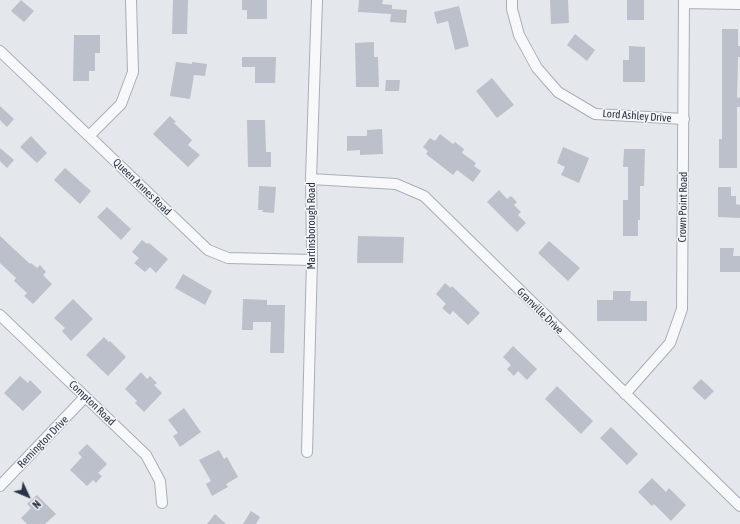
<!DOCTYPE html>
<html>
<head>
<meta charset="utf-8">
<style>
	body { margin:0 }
	#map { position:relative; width:740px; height:524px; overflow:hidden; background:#e4e7ec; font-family:"Asap Condensed",sans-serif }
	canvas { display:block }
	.north { position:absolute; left:8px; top:476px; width:40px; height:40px; -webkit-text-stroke:3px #f4f6f9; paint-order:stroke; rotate:134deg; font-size:11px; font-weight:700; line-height:16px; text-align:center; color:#2b3445 }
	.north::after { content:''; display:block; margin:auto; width:14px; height:18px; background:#2b3445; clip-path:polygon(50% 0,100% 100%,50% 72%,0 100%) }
</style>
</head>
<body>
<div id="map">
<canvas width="740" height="524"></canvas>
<div class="north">N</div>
</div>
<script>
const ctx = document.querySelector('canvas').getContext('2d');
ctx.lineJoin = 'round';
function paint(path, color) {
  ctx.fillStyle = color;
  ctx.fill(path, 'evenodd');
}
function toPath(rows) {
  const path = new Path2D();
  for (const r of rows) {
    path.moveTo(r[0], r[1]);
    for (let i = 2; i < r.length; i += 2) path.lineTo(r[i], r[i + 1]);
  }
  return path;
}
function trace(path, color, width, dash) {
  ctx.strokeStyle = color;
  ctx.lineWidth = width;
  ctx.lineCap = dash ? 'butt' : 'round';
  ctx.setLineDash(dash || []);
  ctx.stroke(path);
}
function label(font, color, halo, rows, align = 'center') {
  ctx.font = font + ' "Asap Condensed",sans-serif';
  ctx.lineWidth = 3;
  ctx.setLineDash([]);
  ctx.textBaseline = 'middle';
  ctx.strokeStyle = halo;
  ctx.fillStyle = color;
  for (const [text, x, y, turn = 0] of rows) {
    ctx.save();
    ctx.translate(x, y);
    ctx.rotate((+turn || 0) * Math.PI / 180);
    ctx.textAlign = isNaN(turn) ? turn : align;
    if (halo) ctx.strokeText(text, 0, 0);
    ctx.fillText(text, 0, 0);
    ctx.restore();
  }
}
const building = toPath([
	[21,0,34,11,24,22,11,11],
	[173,0,188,0,187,34,172,34],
	[242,0,267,0,267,19,247,19,247,10,242,10],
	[359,0,383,0,382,4,392,5,392,9,407,10,406,23,390,22,391,14,358,12],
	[550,0,568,0,569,23,551,24],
	[627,0,644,0,644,20,627,20],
	[459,6,469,46,455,50,448,21,437,24,434,12],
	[722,29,738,29,738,46,740,46,740,57,738,57,737,98,740,97,740,107,737,107,737,168,719,168,719,139,722,139],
	[575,34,595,50,587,61,567,45],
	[74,35,100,35,100,53,95,53,95,71,89,71,89,81,73,81],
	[374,42,374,57,378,57,379,87,356,87,355,43],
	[629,46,645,47,645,82,623,82,623,60,629,60],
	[242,57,276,57,275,83,255,83,255,67,242,67],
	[176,62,192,64,192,62,207,64,205,76,194,75,190,99,170,96],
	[492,78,514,105,497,118,476,91],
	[386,80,400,80,399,91,385,91],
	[0,106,14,119,7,127,0,120],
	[170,116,176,122,174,123,192,140,188,145,200,155,188,167,153,134],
	[247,120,265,120,266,152,271,152,271,167,248,167],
	[382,129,383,154,360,155,360,150,347,151,347,136,367,136,367,130],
	[440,134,453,144,455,142,464,149,462,153,476,163,474,166,481,171,473,182,457,170,453,175,426,154,428,151,423,147,430,138,435,141],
	[31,136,47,153,37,163,20,147],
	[563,147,589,158,579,183,561,175,565,167,557,163],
	[0,148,14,160,7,168,0,161],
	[624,149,645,149,644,186,640,186,640,220,638,220,638,236,623,236,623,200,628,200,628,167,623,167],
	[65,168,91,191,80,204,54,180],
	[259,186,276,187,274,213,262,212,263,210,258,210],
	[718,187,731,187,731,196,736,196,736,204,740,205,740,218,718,217],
	[499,190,507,199,511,196,517,202,514,205,521,212,518,215,526,223,517,232,487,202],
	[107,207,131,229,121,240,97,217],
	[0,236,30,264,31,263,37,268,40,265,46,272,43,275,52,284,33,304,24,296,27,293,14,281,16,278,0,263],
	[358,236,404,237,403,263,357,263],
	[142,240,147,244,149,243,168,259,156,273,150,267,145,272,134,263,139,258,132,252],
	[549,241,580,268,568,281,538,253],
	[720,248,734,248,733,256,740,256,740,272,720,272],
	[183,274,212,291,205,305,175,288],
	[445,283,451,288,452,286,480,313,468,325,453,311,450,315,442,308,446,304,436,294],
	[613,291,631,291,630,301,647,301,647,321,597,321,597,300,613,300],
	[73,299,93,319,71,341,62,331,65,328,54,318],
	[243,299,267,300,267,305,285,305,284,353,270,353,271,322,253,322,253,330,242,330],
	[104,337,109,342,110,341,126,357,108,376,86,355],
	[513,346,537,369,527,380,518,371,514,376,507,369,511,365,503,357],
	[141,372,147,379,150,376,157,383,154,385,162,393,144,412,135,403,137,401,125,389],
	[20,376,28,383,30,380,42,392,23,411,4,393],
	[701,379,714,391,705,400,692,388],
	[557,386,593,421,581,434,545,399],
	[184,408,201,432,180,447,173,436,178,433,168,420],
	[611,427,638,454,627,465,600,438],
	[87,444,107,464,98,473,102,476,96,483,93,480,87,486,70,470,82,457,78,453],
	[219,450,224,459,227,457,238,477,226,484,228,487,212,496,206,484,211,481,199,460],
	[652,478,666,492,669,488,686,505,671,521,654,504,652,506,638,492],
	[37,495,56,514,45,524,27,524,21,518,31,508,27,504],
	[251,511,260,517,256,524,243,524],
	[215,514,226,524,207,524]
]);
const minor = toPath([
	[512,0,512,9,519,35,537,68,558,92,595,114,684,119],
	[684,3,740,4],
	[0,51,208,250,228,258,312,260],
	[89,136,121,104,133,72,131,0],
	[311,179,396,184,424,196,740,506],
	[0,315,146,455,160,481,162,503],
	[625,394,670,343,682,309,684,0],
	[307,452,312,260,311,179,317,0],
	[0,486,85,397]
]);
const streetNames = [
	["Lord Ashley Drive",637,116,4],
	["Queen Annes Road",142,187,44],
	["Crown Point Road",683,207,-89],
	["Martinsborough Road",312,226,-90],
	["Granville Drive",540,311,45],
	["Compton Road",92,403,44],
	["Remington Drive",43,442,-46]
];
paint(building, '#bbc0ca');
trace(minor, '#a9aeb7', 12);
trace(minor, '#f7f8fa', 10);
label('11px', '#2b3445', '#f4f6f9', streetNames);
</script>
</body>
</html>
